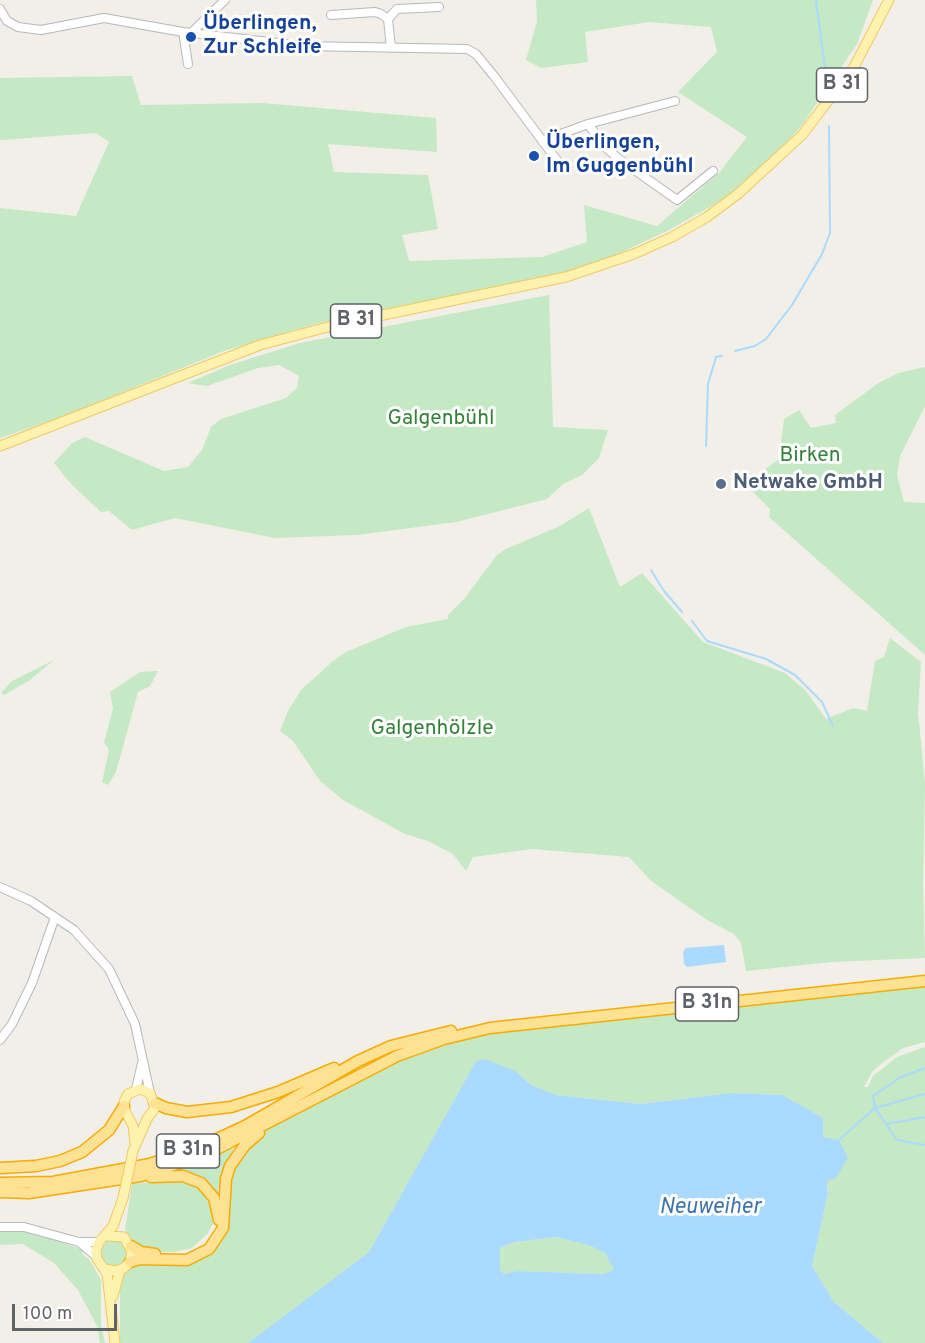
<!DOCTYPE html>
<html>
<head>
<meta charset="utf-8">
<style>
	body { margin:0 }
	#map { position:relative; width:925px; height:1343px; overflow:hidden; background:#f1efe8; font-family:Overpass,sans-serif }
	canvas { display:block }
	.scale { position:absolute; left:12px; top:1304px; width:105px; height:27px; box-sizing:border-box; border:3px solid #5f6368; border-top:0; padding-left:8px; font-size:18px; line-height:21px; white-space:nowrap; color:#5f6368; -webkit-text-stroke:4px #fff; paint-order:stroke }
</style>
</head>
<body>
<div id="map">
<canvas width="925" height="1343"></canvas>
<div class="scale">100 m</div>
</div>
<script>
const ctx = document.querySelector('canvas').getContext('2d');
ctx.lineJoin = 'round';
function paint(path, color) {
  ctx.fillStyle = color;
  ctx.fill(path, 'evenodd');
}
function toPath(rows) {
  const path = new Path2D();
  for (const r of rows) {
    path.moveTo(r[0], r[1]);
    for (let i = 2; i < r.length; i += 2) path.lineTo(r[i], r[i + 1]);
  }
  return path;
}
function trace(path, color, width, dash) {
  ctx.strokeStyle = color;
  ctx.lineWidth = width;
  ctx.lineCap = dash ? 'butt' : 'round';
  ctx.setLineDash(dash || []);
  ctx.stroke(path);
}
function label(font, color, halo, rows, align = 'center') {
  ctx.font = font + ' Overpass,sans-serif';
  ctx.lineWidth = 6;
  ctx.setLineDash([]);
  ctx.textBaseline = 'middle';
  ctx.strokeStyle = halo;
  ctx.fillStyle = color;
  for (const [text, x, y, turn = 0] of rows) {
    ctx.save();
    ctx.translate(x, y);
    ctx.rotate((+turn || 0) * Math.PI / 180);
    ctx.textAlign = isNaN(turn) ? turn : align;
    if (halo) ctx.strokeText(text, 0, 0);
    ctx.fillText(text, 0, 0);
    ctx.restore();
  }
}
const green = toPath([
	[536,0,873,0,857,44,802,125,772,159,722,200,667,231,601,262,564,273,315,324,224,351,64,416,0,438,0,208,76,216,109,142,96,133,0,140,0,78,132,76,141,105,262,103,436,118,437,152,328,144,334,172,428,175,438,229,402,235,409,261,542,257,587,242,584,205,657,226,719,173,747,137,678,92,717,52,711,27,649,22,585,32,588,62,541,68,526,60,537,21],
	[549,295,553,427,608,430,599,458,582,475,563,484,547,499,456,522,357,535,275,538,175,518,132,530,109,511,101,512,72,485,54,463,72,443,85,437,164,471,188,467,202,450,211,427,221,419,286,398,297,388,299,376,279,365,258,368,207,386,188,383,230,365,300,343],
	[925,367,925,406,900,456,897,475,904,502,925,503,925,655,769,517,770,509,734,473,736,470,764,477,763,471,779,459,784,419,799,410,811,428,836,423,835,415,877,384,898,373],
	[589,508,620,587,642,573,703,642,785,673,806,691,826,719,853,708,867,711,875,661,884,657,890,638,921,662,918,712,925,784,923,885,925,958,832,962,746,971,741,943,734,934,707,920,650,880,629,857,532,849,473,857,466,871,453,854,428,841,405,834,343,800,320,781,293,741,280,731,288,711,301,690,333,661,346,652,406,627,448,619,448,615,464,599,497,555,506,549,560,526],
	[54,660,30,680,4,695,1,693,12,681],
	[158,671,150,686,138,692,116,772,108,785,102,782,109,750,104,742,113,709,110,692,140,672],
	[925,981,925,1042,903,1048,881,1064,872,1072,864,1087,868,1087,873,1076,897,1057,925,1047,925,1343,883,1343,834,1302,812,1266,828,1193,823,1137,782,1095,730,1093,641,1104,556,1095,531,1085,517,1072,476,1061,369,1252,248,1343,120,1343,120,1282,116,1271,97,1259,103,1239,108,1236,178,1261,219,1237,226,1179,267,1124,397,1056,490,1028],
	[234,1148,223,1169,218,1201,217,1195,207,1182,195,1175,179,1171],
	[183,1180,199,1187,211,1203,213,1224,208,1233,192,1248,174,1252,151,1251,135,1244,125,1230,132,1184],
	[15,1230,45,1236,83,1250,82,1254,89,1259,101,1280,101,1326,105,1343,100,1343,97,1326,78,1290,54,1263,23,1244,0,1245,0,1231],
	[556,1237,591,1246,605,1253,614,1269,604,1274,517,1271,504,1274,499,1270,500,1248,515,1242]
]);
const water = toPath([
	[724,945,726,962,687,967,684,964,683,952,686,948],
	[485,1059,517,1072,531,1085,556,1095,641,1104,730,1093,782,1095,823,1118,823,1137,839,1140,848,1158,835,1179,828,1180,827,1184,828,1193,812,1266,834,1302,883,1343,248,1343,369,1252,476,1061],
	[556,1237,591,1246,605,1253,614,1269,604,1274,517,1271,504,1274,500,1270,500,1248,515,1242]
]);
const stream = toPath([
	[816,0,828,91],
	[735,351,755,346,766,339,792,305,822,254,830,233,829,126],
	[706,446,708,384,716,357,722,356],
	[651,570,664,591,682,612],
	[692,621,707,641,766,659,795,675,822,702,833,726],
	[925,1068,901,1077,873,1096,875,1108,925,1094],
	[887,1124,925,1117],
	[839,1140,875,1108,897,1140,925,1145]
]);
const minor = toPath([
	[0,9,7,21,18,27,41,30,104,18,183,32,304,46,467,49,476,54,494,76,559,163],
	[331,15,375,12,381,14,388,19,391,48],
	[388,19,397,9,439,7],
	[183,32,188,64],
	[191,33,225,0],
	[588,124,605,147,619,159,677,200,713,171],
	[542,141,588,124,675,101],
	[0,887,31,901,74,930,109,969,135,1024,150,1093],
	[0,1040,12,1024,32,983,55,917],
	[136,1089,142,1063],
	[0,1227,24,1227,79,1242,99,1242],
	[79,1242,96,1256]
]);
const major = toPath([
	[0,446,260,345,335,325,566,277,634,254,672,237,707,217,738,194,802,135,854,67,889,0],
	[133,1151,147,1119,155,1108,150,1093,140,1089,128,1094,124,1102,125,1111,133,1126,135,1144],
	[105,1269,116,1271,124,1268,130,1262,132,1252,124,1237,108,1236],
	[113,1296,120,1270],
	[115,1343,107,1274,97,1259,96,1251,99,1242,113,1226,123,1198]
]);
const highway = toPath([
	[155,1103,166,1108,187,1112,231,1107,278,1092,334,1068],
	[0,1168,36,1166,60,1161,82,1152,109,1130,124,1106],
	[151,1177,183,1176,201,1183,214,1198,219,1220],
	[0,1183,53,1182,150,1164,202,1146,245,1126,358,1061,391,1046,451,1031],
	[0,1192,29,1193,141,1176,209,1153,397,1056,444,1039,490,1028,925,981],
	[131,1246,141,1252,155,1254],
	[130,1262,140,1259,187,1260,209,1249,223,1228,226,1179,230,1166,245,1145,259,1133]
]);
const majorBridge = toPath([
	[123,1198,133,1151]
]);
const markers = [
	[191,37,6,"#1a4fb4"],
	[534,156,6,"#1a4fb4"],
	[721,484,6,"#5c6f8a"]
];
const shields = [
	[842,85,51],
	[356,321,51],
	[707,1004,63],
	[188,1151,63]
];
const shieldNames = [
	["B 31",842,85],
	["B 31",356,321],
	["B 31n",707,1004],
	["B 31n",188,1151]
];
const transitNames = [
	["Überlingen,",203,25],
	["Zur Schleife",203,49],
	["Überlingen,",546,144],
	["Im Guggenbühl",546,168]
];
const parkNames = [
	["Galgenbühl",441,420],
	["Birken",810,457],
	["Galgenhölzle",432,730]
];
const serviceNames = [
	["Netwake GmbH",733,484]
];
const waterNames = [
	["Neuweiher",710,1209]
];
paint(green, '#c5e8c5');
paint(water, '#aadaff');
trace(stream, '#aadaff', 2);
trace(minor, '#b5b8bc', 10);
trace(major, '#f2c960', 11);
trace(highway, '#f9ab00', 13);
trace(minor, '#fff', 8);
trace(major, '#fff2af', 9);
trace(highway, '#fde293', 10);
trace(majorBridge, '#f2c960', 11, []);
trace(majorBridge, '#fff2af', 9);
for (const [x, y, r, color] of markers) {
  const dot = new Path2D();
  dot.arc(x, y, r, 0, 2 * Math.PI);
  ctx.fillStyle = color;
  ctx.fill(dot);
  trace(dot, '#fff', 2);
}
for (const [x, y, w] of shields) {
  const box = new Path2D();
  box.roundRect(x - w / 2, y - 17, w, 34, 4.5);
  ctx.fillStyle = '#fff';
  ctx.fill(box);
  trace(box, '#5f6368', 1.5);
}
label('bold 20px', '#5f6368', null, shieldNames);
label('bold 21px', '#164399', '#fff', transitNames, 'left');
label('21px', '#348238', '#fff', parkNames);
label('bold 21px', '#4e5e75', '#fff', serviceNames, 'left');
label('italic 22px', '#4174aa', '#fff', waterNames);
</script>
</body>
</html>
